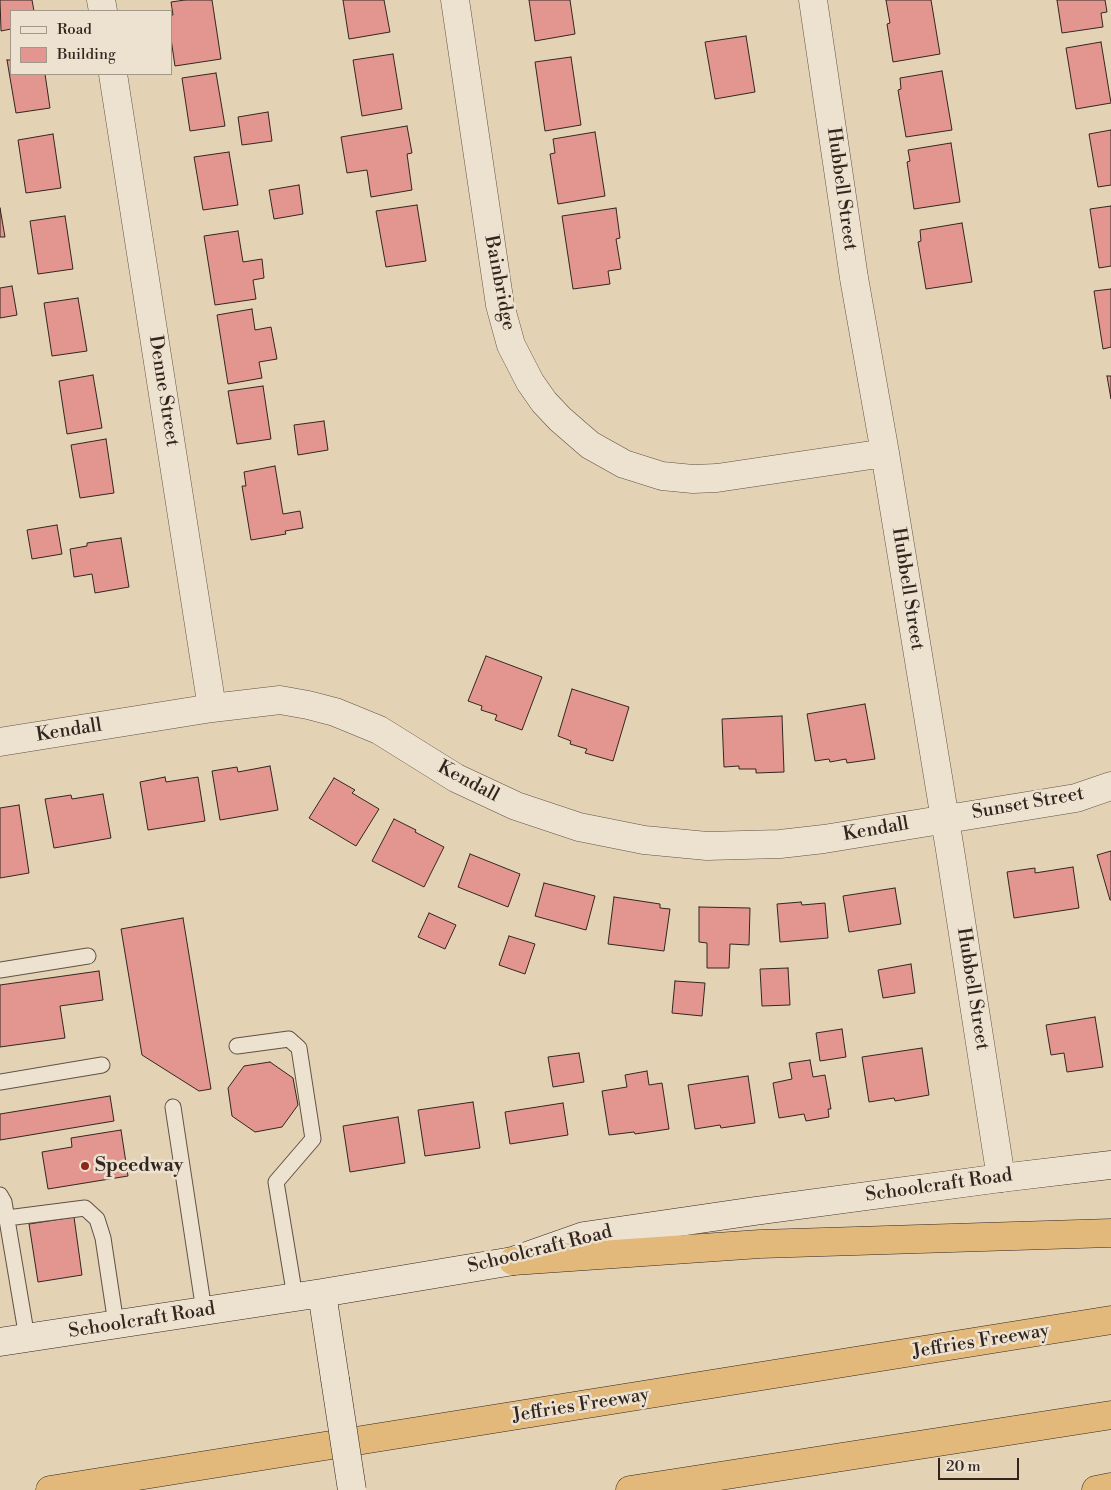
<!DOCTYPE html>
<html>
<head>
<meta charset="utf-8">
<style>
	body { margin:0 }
	#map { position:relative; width:1111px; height:1490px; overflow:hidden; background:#e4d2b5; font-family:"Libre Bodoni",serif }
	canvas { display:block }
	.legend { position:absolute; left:10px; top:10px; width:162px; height:65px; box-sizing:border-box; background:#ede2cf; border:1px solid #a39789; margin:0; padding:6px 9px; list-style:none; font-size:15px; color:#332620 }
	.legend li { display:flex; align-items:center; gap:10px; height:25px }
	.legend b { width:25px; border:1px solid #a39789 }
	.scale { position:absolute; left:938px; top:1458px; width:81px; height:22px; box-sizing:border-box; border:2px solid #332620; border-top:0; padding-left:6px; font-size:15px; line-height:18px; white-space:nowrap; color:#332620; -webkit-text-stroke:4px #ede2cf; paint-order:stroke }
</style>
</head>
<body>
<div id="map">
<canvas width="1111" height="1490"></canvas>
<ul class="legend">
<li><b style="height:6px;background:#ede2cf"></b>Road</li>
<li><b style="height:14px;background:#e3968f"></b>Building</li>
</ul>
<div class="scale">20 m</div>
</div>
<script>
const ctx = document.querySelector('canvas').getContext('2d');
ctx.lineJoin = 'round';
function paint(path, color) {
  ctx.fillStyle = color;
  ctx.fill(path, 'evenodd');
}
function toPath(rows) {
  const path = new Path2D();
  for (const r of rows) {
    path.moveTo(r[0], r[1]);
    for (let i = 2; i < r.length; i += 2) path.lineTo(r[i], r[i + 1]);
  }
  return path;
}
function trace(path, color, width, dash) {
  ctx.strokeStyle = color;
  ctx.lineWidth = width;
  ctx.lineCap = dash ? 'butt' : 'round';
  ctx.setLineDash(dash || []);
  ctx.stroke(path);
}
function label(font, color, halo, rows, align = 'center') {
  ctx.font = font + ' "Libre Bodoni",serif';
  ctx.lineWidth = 5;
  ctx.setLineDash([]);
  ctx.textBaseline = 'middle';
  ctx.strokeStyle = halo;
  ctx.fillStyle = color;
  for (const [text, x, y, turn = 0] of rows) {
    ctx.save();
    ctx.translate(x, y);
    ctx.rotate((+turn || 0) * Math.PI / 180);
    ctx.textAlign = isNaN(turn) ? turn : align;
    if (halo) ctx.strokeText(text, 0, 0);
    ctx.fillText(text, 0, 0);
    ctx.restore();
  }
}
const building = toPath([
	[0,0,32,0,34,11,11,11,11,29,1,31,0,0],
	[185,0,212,0,221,59,175,66,171,39,171,15,173,15,171,2,185,0],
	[343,0,384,0,390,32,349,39,343,0],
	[529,0,570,0,575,34,535,41,529,0],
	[886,0,931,0,940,54,893,62,887,24,890,23,886,0],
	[1057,0,1105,0,1107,12,1101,13,1103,27,1062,33,1057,0],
	[746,36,755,92,715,99,705,42,746,36],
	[1101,42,1111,103,1076,109,1066,48,1101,42],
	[393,54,402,109,362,116,353,60,393,54],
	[571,57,581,125,545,131,535,62,571,57],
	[7,60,11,60,11,74,45,74,50,108,16,113,7,60],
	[942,71,952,130,906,137,898,90,901,89,900,78,942,71],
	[216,73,225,126,190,131,182,78,216,73],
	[268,112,272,141,242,145,238,117,268,112],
	[407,126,412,153,407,154,412,190,371,197,367,170,347,173,341,137,407,126],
	[1111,130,1111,185,1098,187,1089,134,1111,130],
	[595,132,605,196,558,204,550,154,555,153,553,139,595,132],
	[53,134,61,188,26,193,18,140,53,134],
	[951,143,960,202,914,209,907,162,910,161,908,150,951,143],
	[229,152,238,205,203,210,194,157,229,152],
	[299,185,303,214,274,219,269,190,299,185],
	[417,205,426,261,386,267,376,211,417,205],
	[1111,206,1111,266,1099,268,1090,209,1111,206],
	[0,208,5,237,0,237,0,208],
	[616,208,620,238,616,239,621,269,608,271,610,284,573,289,562,216,616,208],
	[65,216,73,269,38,274,30,221,65,216],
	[962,223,972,282,926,289,918,242,921,241,920,230,962,223],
	[238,231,243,262,262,259,264,278,253,280,256,299,215,305,204,236,238,231],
	[12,286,17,315,0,318,0,288,12,286],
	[1111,289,1111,347,1103,349,1094,291,1111,289],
	[78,298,87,351,52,356,44,303,78,298],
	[252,309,255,330,271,327,277,359,259,362,262,378,228,384,217,315,252,309],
	[93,375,102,428,67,434,59,381,93,375],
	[1107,376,1111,376,1111,399,1107,376],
	[263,386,271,439,237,444,228,391,263,386],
	[324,421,328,450,298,455,294,425,324,421],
	[106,439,114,493,80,498,71,445,106,439],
	[275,466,283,514,300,511,303,528,285,531,286,534,251,540,242,486,246,486,244,472,275,466],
	[57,525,62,554,32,559,27,530,57,525],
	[121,538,129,587,95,593,92,574,74,577,70,549,87,546,87,543,121,538],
	[486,656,542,677,522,730,495,720,497,715,481,710,482,706,468,701,486,656],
	[572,689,629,707,613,761,585,753,587,749,570,744,571,741,558,736,572,689],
	[865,704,875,759,847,763,846,759,830,762,829,759,815,761,807,714,865,704],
	[782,716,784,772,756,773,756,769,739,769,739,766,724,767,722,719,782,716],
	[270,766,278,810,220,820,212,771,237,767,238,772,270,766],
	[165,777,166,782,198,777,205,821,148,830,140,782,165,777],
	[334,778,355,790,352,793,379,809,356,846,309,818,334,778],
	[103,794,111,838,54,848,45,799,71,795,72,799,103,794],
	[19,805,29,873,0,878,0,808,19,805],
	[394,819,416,830,415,832,444,847,424,887,372,861,394,819],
	[1111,851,1111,900,1110,900,1097,855,1111,851],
	[470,854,520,874,508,907,458,887,470,854],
	[1073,867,1079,908,1014,918,1007,872,1035,868,1035,873,1073,867],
	[544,883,595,896,586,930,535,916,544,883],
	[895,888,901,924,849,932,843,896,895,888],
	[614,897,660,904,660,908,670,909,664,951,608,944,614,897],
	[801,902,802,905,825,903,828,938,780,942,777,904,801,902],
	[699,907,750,908,749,945,730,944,729,968,707,968,707,943,699,942,699,907],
	[429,913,456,925,445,949,418,937,429,913],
	[183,918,211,1089,199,1091,142,1055,121,929,183,918],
	[509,936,535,944,525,974,499,965,509,936],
	[911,964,915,993,883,998,878,970,911,964],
	[788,968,790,1005,762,1006,760,969,788,968],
	[99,971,103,1000,60,1006,65,1038,0,1047,0,985,99,971],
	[675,981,705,983,702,1016,672,1013,675,981],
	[1095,1017,1103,1067,1067,1072,1064,1053,1051,1055,1046,1025,1095,1017],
	[842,1029,846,1057,820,1061,816,1033,842,1029],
	[922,1048,929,1095,895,1101,894,1098,869,1102,862,1057,922,1048],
	[579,1053,584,1082,553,1087,548,1057,579,1053],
	[810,1060,813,1077,825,1075,831,1109,828,1109,829,1117,806,1121,804,1114,779,1118,773,1083,792,1079,789,1063,810,1060],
	[270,1062,293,1078,298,1105,282,1127,255,1132,232,1116,228,1088,244,1066,270,1062],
	[647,1071,649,1085,662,1083,669,1129,635,1134,634,1132,609,1135,602,1091,627,1087,625,1075,647,1071],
	[748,1076,755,1123,721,1128,720,1125,695,1129,688,1085,748,1076],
	[110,1096,114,1121,0,1140,0,1114,110,1096],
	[473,1102,480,1148,425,1156,418,1110,473,1102],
	[563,1103,568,1135,510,1144,505,1112,563,1103],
	[398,1117,405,1163,350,1172,343,1126,398,1117],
	[121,1130,128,1176,48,1189,42,1152,72,1147,71,1138,121,1130],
	[74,1217,82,1275,38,1282,29,1224,74,1217]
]);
const lane = toPath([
	[0,970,88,956],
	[237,1046,289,1039,299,1048,313,1139,276,1182,295,1297],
	[0,1082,102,1065],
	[173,1107,204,1311],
	[0,1195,4,1202,27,1338],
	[7,1218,85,1208,97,1219,103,1238,116,1324]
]);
const street = toPath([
	[101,0,103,11],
	[455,0,500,305,511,345,530,382,544,402,560,419,590,445,624,464,662,476,693,479,717,478,885,453],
	[813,0,854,278,885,453,950,850,1001,1178],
	[113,74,212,708],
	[0,742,212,708,280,700,308,705,335,712,379,730,456,778,516,806,579,827,644,840,707,846,780,844,824,839,1076,798,1111,786]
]);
const secondary = toPath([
	[322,1293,335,1379],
	[0,1342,322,1293,513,1261,584,1236,755,1211,1001,1178,1111,1165]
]);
const highway = toPath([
	[513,1261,760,1244,1111,1233],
	[50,1490,1111,1320],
	[630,1490,1111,1415],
	[1096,1490,1111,1487]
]);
const secondaryBridge = toPath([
	[335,1379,352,1490]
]);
const markers = [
	[85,1166,5,"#8f2418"]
];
const streetNames = [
	["Hubbell Street",841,189,82],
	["Bainbridge",499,283,79],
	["Denne Street",163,391,81],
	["Hubbell Street",907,589,81],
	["Kendall",69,731,-9],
	["Kendall",468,782,28],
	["Sunset Street",1028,804,-10],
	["Kendall",876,830,-10],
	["Hubbell Street",972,989,81],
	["Schoolcraft Road",939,1186,-8],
	["Schoolcraft Road",540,1250,-14],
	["Schoolcraft Road",142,1321,-9],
	["Jeffries Freeway",981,1342,-9],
	["Jeffries Freeway",581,1406,-9]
];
const poiNames = [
	["Speedway",95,1166]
];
paint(building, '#e3968f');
trace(building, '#332620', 1);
trace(lane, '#5f5145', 17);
trace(street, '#5f5145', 29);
trace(secondary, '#332620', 29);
trace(highway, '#332620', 29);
trace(lane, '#ede2cf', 15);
trace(street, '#ede2cf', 28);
trace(secondary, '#ede2cf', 28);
trace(highway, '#e2b97a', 28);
trace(secondaryBridge, '#332620', 29, []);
trace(secondaryBridge, '#ede2cf', 28);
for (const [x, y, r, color] of markers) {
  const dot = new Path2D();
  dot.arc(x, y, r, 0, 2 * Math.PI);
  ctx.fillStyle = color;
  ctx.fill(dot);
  trace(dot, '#ede2cf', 2);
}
label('19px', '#332620', '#ede2cf', streetNames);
label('bold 19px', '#332620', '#ede2cf', poiNames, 'left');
</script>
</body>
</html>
